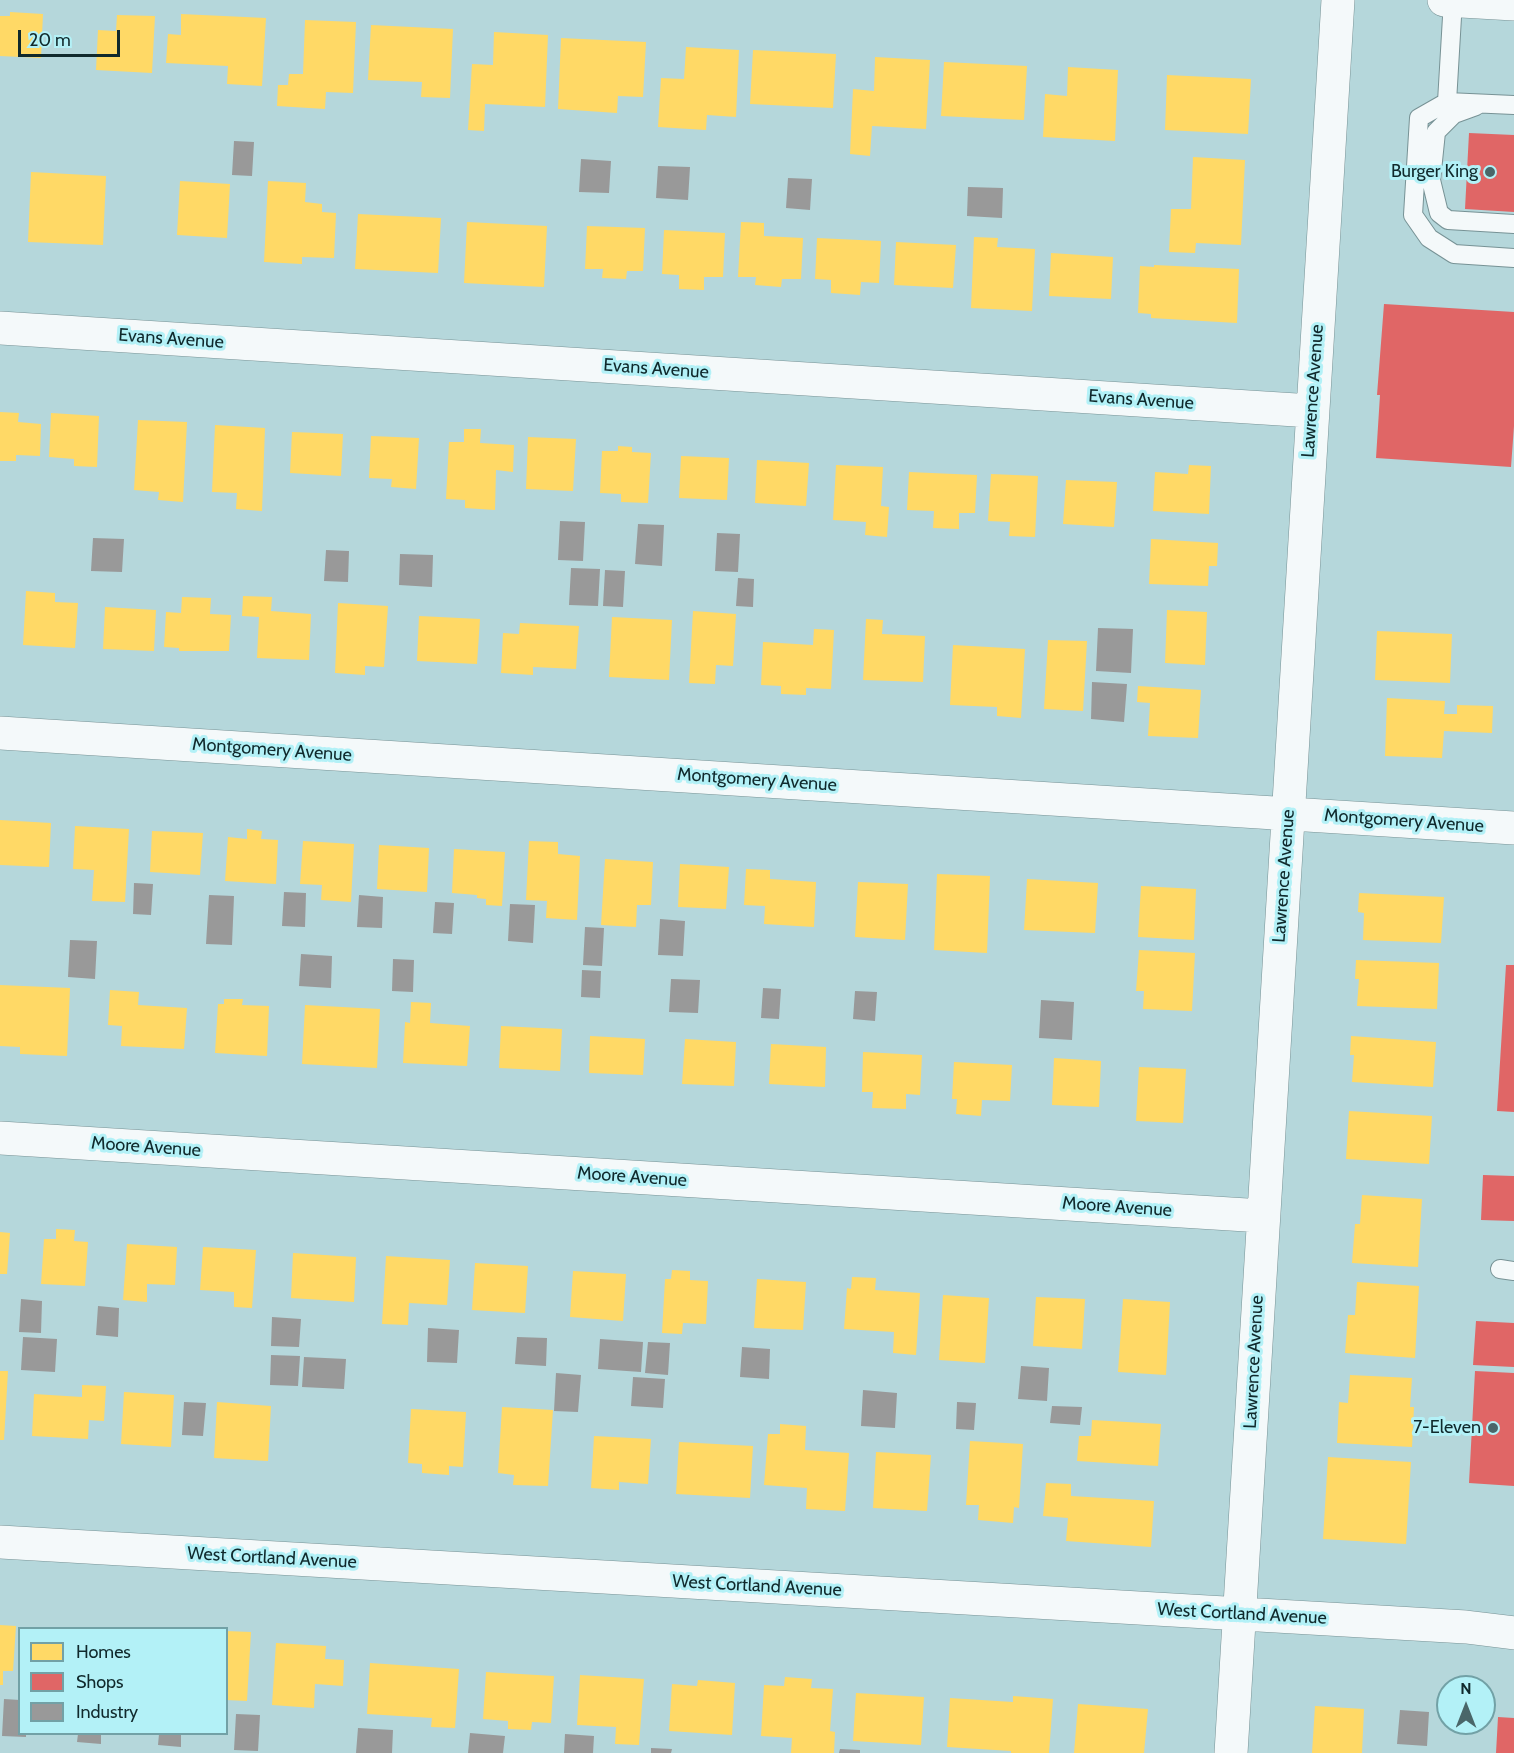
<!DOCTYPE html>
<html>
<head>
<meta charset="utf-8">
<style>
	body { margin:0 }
	#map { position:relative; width:1514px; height:1753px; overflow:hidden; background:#b5d7db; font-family:Cabin,sans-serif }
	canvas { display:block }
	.legend { position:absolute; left:18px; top:1627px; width:210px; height:108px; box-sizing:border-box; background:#b3f1f7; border:2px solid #72a1a6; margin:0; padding:8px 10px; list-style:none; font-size:18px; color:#10292c }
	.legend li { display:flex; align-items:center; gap:12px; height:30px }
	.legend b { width:30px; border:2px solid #72a1a6 }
	.north { position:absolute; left:1436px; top:1675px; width:60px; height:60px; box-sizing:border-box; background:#b3f1f7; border:2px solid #72a1a6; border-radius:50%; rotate:0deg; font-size:16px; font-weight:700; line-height:24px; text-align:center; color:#10292c }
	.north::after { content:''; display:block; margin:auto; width:21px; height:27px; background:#4a6669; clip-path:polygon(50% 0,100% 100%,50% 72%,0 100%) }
	.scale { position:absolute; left:18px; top:30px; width:102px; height:27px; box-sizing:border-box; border:3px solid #10292c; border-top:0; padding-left:8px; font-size:18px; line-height:21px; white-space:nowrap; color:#10292c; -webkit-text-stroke:4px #b3f1f7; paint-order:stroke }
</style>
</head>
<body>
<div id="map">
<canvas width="1514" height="1753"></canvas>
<ul class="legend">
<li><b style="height:16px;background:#ffd966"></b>Homes</li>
<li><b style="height:16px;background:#e06666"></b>Shops</li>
<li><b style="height:16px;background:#999"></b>Industry</li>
</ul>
<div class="north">N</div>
<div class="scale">20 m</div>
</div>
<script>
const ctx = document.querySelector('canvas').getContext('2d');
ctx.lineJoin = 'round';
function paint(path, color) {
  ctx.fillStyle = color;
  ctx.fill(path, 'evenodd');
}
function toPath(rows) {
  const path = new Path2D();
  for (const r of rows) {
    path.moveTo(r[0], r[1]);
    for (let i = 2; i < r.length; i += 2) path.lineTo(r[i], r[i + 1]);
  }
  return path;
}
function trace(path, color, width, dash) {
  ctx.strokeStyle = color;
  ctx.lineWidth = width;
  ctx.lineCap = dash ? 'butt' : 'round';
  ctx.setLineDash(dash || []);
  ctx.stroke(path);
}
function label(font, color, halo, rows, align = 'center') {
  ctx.font = font + ' Cabin,sans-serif';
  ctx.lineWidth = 6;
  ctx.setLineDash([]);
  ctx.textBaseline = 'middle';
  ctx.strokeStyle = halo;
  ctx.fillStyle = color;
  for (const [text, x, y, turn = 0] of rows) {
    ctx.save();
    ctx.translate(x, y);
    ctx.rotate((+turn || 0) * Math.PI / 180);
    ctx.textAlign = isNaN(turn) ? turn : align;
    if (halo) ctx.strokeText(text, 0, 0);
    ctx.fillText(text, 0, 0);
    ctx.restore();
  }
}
const homes = toPath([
	[10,12,43,14,41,58,0,56,0,16,10,16],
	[181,14,266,18,262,86,227,84,228,66,166,63,168,34,181,35],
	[117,15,155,16,152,73,96,70,98,30,116,31],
	[305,20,356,22,353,93,326,92,325,109,277,106,278,85,288,85,289,74,303,74],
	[371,25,453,29,450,98,421,97,422,82,368,80],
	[494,32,548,35,545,107,485,104,484,131,468,130,472,64,493,65],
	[561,38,646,42,643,97,618,96,617,113,558,109],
	[686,47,739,50,736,117,707,115,706,130,658,127,661,78,684,79],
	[753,50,836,54,833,108,750,104],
	[875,57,930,60,926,129,872,126,870,156,850,154,853,89,874,91],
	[944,62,1027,66,1024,120,941,116],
	[1068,67,1118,70,1115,141,1043,137,1045,94,1067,96],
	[1167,75,1251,79,1248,134,1165,130],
	[1193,157,1245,160,1241,245,1196,243,1195,253,1169,252,1171,209,1191,209],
	[31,172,106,176,103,245,28,242],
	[180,181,230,184,227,238,177,235],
	[268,181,306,183,305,202,322,204,322,212,336,213,334,258,302,257,302,264,264,262],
	[358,214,441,218,438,273,355,269],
	[467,222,547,226,544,287,464,283],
	[741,222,764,223,764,236,803,238,801,279,782,279,781,287,755,285,756,277,738,277],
	[587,226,645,228,643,271,627,271,626,279,602,278,603,269,585,269],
	[664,230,725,233,723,277,704,277,704,290,679,289,679,275,662,274],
	[974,237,998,238,997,247,1035,249,1032,311,971,308],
	[817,238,881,241,879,283,861,282,860,295,831,293,831,280,815,279],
	[896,242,956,245,953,288,894,285],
	[1051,253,1113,257,1111,299,1049,296],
	[1154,265,1239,269,1237,323,1151,318,1151,314,1138,313,1140,266,1154,267],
	[0,412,19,413,18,422,41,424,40,456,16,455,16,461,0,461],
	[51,413,99,416,97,467,74,466,74,459,49,457],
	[138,420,187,422,183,502,158,500,159,492,134,490],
	[215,425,265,428,262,511,236,509,237,493,212,492],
	[464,429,481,429,480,443,514,445,513,472,496,470,495,510,465,508,465,500,446,499,449,442,464,442],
	[292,432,343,434,341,476,290,473],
	[371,436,419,438,416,489,391,487,392,479,369,478],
	[528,437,576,439,573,491,526,489],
	[618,446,632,447,632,452,651,453,648,503,621,502,621,494,600,493,602,451,618,451],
	[681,456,729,458,727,500,679,498],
	[757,460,809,463,806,506,755,503],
	[836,465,883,467,881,506,889,507,887,537,865,535,866,522,833,520],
	[1189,465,1211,466,1209,514,1153,511,1155,472,1188,474],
	[909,472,977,475,975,513,959,513,959,529,933,528,934,511,907,510],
	[991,474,1038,476,1035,537,1009,536,1010,522,988,521],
	[1066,480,1117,482,1114,527,1063,524],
	[1151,539,1218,543,1217,566,1209,566,1208,586,1149,584],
	[26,591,55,593,55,602,78,603,75,648,23,645],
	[243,596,272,597,271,611,311,614,309,660,257,658,259,617,242,616],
	[182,597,211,598,210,614,231,615,229,651,179,651,179,648,164,647,166,612,181,613],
	[338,603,388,606,384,667,365,666,365,675,335,673],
	[105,607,156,610,154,651,103,649],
	[1167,610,1207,612,1205,665,1165,663],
	[693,611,736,614,733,666,716,665,715,684,689,683],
	[419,616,480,619,477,664,417,661],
	[612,617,672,620,669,680,609,677],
	[866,619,883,620,882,634,925,636,923,682,863,680],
	[520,623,579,626,576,669,533,667,533,675,501,673,503,633,519,634],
	[814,629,834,630,831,689,806,688,806,695,781,694,781,686,761,685,763,642,813,645],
	[1377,631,1452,634,1450,683,1375,680],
	[1048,640,1087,641,1083,711,1044,709],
	[953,645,1025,649,1021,718,997,716,997,707,950,705],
	[1138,686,1201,690,1198,738,1148,736,1150,703,1137,702],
	[1387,698,1445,701,1444,714,1457,714,1457,705,1493,706,1492,733,1444,731,1442,758,1385,756],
	[0,820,51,823,49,867,0,865],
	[75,826,129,829,125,902,92,901,94,870,73,869],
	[247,829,262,831,261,839,278,840,276,884,225,881,228,837,247,839],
	[152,831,203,833,200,875,150,872],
	[303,841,354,844,351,902,321,900,322,885,300,884],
	[529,841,558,842,558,854,580,856,577,920,546,918,547,901,526,900],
	[379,845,429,848,427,892,377,889],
	[454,849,505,852,502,906,486,905,486,899,477,898,477,895,452,893],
	[605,859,653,862,651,905,637,905,636,927,601,925],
	[680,864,729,867,726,909,678,907],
	[746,869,770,870,770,879,816,882,814,927,764,924,765,906,744,905],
	[937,874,990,876,987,953,934,950],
	[1027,879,1098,883,1095,933,1024,930],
	[858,882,908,884,905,940,855,937],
	[1141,886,1196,889,1194,940,1138,937],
	[1359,893,1444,897,1441,943,1363,940,1364,913,1358,912],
	[1139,950,1195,953,1192,1011,1143,1009,1144,991,1136,991],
	[1356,960,1439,963,1437,1009,1357,1006,1359,979,1355,979],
	[0,985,70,988,67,1056,20,1054,20,1047,0,1046],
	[110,990,139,992,138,1005,187,1008,184,1049,121,1046,122,1026,108,1025],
	[224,999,243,999,242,1005,269,1006,267,1056,215,1053,218,1004,224,1004],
	[411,1002,431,1003,430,1023,470,1026,467,1066,403,1063,405,1022,410,1023],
	[305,1005,380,1009,377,1068,302,1064],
	[501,1026,562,1029,560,1071,499,1068],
	[590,1036,645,1039,643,1075,589,1073],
	[1351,1036,1436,1042,1433,1087,1352,1082,1354,1055,1350,1055],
	[685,1039,736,1042,734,1086,682,1084],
	[771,1044,826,1047,825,1087,769,1084],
	[863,1052,922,1055,920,1095,906,1094,906,1109,872,1108,873,1092,862,1092],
	[1054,1058,1101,1061,1099,1107,1052,1105],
	[954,1062,1012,1065,1010,1101,982,1100,981,1116,956,1114,957,1099,952,1099],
	[1139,1067,1186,1069,1183,1123,1136,1121],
	[1349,1111,1432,1116,1429,1164,1346,1159],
	[1362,1195,1422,1199,1418,1267,1352,1263,1355,1224,1360,1224],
	[56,1229,75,1230,74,1241,88,1242,85,1286,41,1284,44,1239,56,1239],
	[0,1232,10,1233,7,1274,0,1274],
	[127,1244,177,1247,175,1285,147,1284,147,1302,123,1300],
	[203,1247,256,1250,252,1308,234,1307,234,1292,200,1290],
	[293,1253,356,1257,354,1302,291,1298],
	[386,1256,450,1260,447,1305,409,1303,408,1325,382,1324],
	[475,1263,528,1266,525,1313,472,1310],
	[672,1270,690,1271,690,1280,708,1281,706,1324,683,1323,682,1334,662,1333,665,1279,671,1279],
	[573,1271,626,1274,623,1321,570,1317],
	[852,1277,876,1278,875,1290,920,1293,916,1355,893,1353,894,1332,844,1329,847,1288,851,1289],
	[757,1279,806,1282,803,1330,754,1328],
	[1357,1282,1419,1286,1415,1358,1345,1353,1348,1315,1355,1315],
	[943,1295,989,1298,985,1363,939,1360],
	[1036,1297,1085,1299,1082,1349,1033,1346],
	[1123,1299,1170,1302,1166,1375,1118,1372],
	[0,1371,8,1371,4,1440,0,1440],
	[1350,1375,1412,1378,1410,1407,1414,1407,1412,1447,1337,1443,1339,1402,1348,1403],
	[82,1385,106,1386,104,1421,89,1420,88,1439,32,1436,34,1394,82,1397],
	[124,1392,174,1395,171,1447,121,1444],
	[217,1402,271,1406,268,1461,214,1458],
	[502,1407,553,1410,548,1486,513,1485,514,1475,498,1473],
	[411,1409,466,1412,463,1467,449,1466,449,1475,422,1473,422,1464,408,1463],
	[1092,1420,1161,1424,1158,1466,1077,1461,1079,1436,1091,1436],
	[780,1424,806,1426,805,1450,849,1453,845,1511,806,1509,807,1488,764,1485,768,1434,780,1434],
	[594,1436,651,1439,648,1484,619,1482,619,1490,591,1488],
	[970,1441,1023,1444,1019,1508,1014,1507,1013,1523,978,1520,979,1505,966,1505],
	[679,1442,753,1446,750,1498,676,1494],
	[876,1452,931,1455,927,1511,873,1508],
	[1328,1457,1411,1462,1406,1544,1323,1539],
	[1046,1483,1071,1484,1071,1496,1154,1501,1151,1547,1066,1541,1068,1518,1043,1516],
	[0,1625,16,1626,13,1671,3,1671,3,1685,0,1685],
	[226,1631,251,1632,247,1701,226,1700],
	[276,1643,326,1646,325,1659,344,1660,343,1686,315,1684,314,1708,272,1705],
	[370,1663,459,1669,455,1728,431,1727,432,1718,367,1714],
	[486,1672,554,1676,551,1723,532,1722,531,1730,508,1729,508,1721,483,1719],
	[580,1675,644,1679,639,1745,615,1744,616,1727,577,1725],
	[785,1677,812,1679,811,1688,833,1689,830,1731,835,1732,834,1753,791,1753,792,1738,761,1736,764,1685,784,1686],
	[698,1680,735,1683,732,1735,669,1731,672,1684,697,1686],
	[856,1693,924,1697,921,1745,853,1741],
	[1013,1696,1053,1699,1049,1753,1011,1753,1011,1751,947,1747,950,1698,1013,1702],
	[1078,1704,1148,1709,1144,1753,1074,1753],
	[1315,1706,1364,1709,1362,1753,1312,1753]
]);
const shops = toPath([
	[1469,133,1514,135,1514,212,1465,209],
	[1384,304,1514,312,1514,426,1511,467,1376,458,1380,395,1377,395],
	[1506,965,1514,965,1514,1112,1497,1111],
	[1483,1175,1514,1176,1514,1221,1481,1220],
	[1476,1321,1514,1323,1514,1367,1473,1365],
	[1475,1371,1514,1373,1514,1486,1469,1483],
	[1498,1717,1514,1718,1514,1753,1496,1753]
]);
const industry = toPath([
	[234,141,254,142,252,176,232,175],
	[581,159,611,161,609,193,579,192],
	[658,166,690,167,688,200,656,198],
	[788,178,812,179,810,210,786,208],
	[968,187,1003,188,1002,218,967,216],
	[560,521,585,522,583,561,558,560],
	[638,524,664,525,662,566,635,564],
	[717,533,740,534,738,572,715,571],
	[93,538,124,539,122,572,91,571],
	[326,550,349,551,348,582,324,581],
	[400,554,433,555,432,587,399,585],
	[571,568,600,569,598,606,569,605],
	[605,570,625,571,623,607,603,606],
	[738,578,754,579,753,607,736,606],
	[1098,628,1133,629,1131,673,1096,671],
	[1092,682,1127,684,1124,722,1091,719],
	[134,883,153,884,151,915,133,914],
	[284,892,306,893,305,927,282,926],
	[209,895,234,896,232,945,206,944],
	[359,895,383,897,382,928,357,927],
	[435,902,454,903,452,934,433,933],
	[510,904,535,905,533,943,508,941],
	[660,919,685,921,683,956,658,955],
	[585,927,604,928,602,966,583,965],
	[70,940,97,941,95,979,68,977],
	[301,954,332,956,331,988,299,986],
	[393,959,414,960,413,992,392,991],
	[582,970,601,971,600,998,581,997],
	[671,979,700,980,698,1013,669,1012],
	[763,988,781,989,779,1019,761,1018],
	[855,991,877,992,875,1021,853,1019],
	[1041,1000,1074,1002,1072,1040,1039,1038],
	[21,1299,42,1301,41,1333,19,1332],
	[98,1306,119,1308,118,1337,96,1335],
	[272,1317,301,1319,299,1347,271,1346],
	[428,1328,459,1330,457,1363,427,1362],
	[23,1337,57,1339,55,1372,21,1370],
	[517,1337,547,1338,546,1366,515,1364],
	[600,1339,643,1342,641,1372,598,1369],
	[648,1342,670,1343,668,1375,645,1373],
	[742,1347,770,1349,769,1379,740,1377],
	[271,1355,300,1356,298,1386,270,1385],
	[304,1357,346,1359,344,1389,302,1387],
	[1021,1366,1049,1368,1047,1401,1018,1399],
	[556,1373,581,1375,578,1412,554,1411],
	[633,1377,665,1379,663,1408,631,1406],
	[863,1390,897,1393,895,1428,861,1426],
	[184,1402,206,1403,203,1436,182,1435],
	[957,1402,976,1403,974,1430,956,1429],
	[1052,1406,1082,1407,1080,1425,1050,1423],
	[4,1699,20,1700,20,1734,26,1734,26,1737,2,1736],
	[1400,1710,1429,1712,1427,1746,1397,1744],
	[236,1714,260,1715,258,1751,234,1750],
	[358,1728,393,1730,392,1753,356,1753],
	[470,1733,505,1736,503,1753,468,1753],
	[78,1734,101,1734,101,1744,77,1742],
	[159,1734,181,1734,181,1747,158,1745],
	[565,1734,594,1736,593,1753,564,1753],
	[651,1748,672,1749,671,1753,651,1753],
	[840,1749,860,1750,860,1753,839,1753]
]);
const service = toPath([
	[1447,102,1453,0],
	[1514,105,1447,102,1419,118,1413,215,1429,238,1454,254,1514,258],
	[1476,106,1454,114,1436,132,1431,180,1439,213,1448,220,1514,224],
	[1500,1269,1514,1271]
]);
const minor = toPath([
	[1444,0,1514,4],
	[0,328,1312,411],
	[0,733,1514,828],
	[0,1138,1263,1216],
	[0,1542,1466,1627,1514,1633],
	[1231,1753,1338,0]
]);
const markers = [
	[1490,172,6,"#4a6669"],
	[1493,1428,6,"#4a6669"]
];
const poiNames = [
	["Burger King",1478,172],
	["7-Eleven",1481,1428]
];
const streetNames = [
	["Evans Avenue",171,339,4],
	["Evans Avenue",656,369,4],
	["Lawrence Avenue",1313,391,-86],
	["Evans Avenue",1141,400,4],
	["Montgomery Avenue",272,750,4],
	["Montgomery Avenue",757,780,4],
	["Montgomery Avenue",1404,821,4],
	["Lawrence Avenue",1284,876,-86],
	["Moore Avenue",146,1147,4],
	["Moore Avenue",632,1177,4],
	["Moore Avenue",1117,1207,4],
	["Lawrence Avenue",1254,1362,-87],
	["West Cortland Avenue",272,1558,3],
	["West Cortland Avenue",757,1586,3],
	["West Cortland Avenue",1242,1614,3]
];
paint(homes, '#ffd966');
paint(shops, '#e06666');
paint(industry, '#999');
trace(service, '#779295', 20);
trace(minor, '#779295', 34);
trace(service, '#f4f9fa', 18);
trace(minor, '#f4f9fa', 33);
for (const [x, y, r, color] of markers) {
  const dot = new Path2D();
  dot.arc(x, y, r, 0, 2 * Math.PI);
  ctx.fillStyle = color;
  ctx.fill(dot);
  trace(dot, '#b3f1f7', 2);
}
label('18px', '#10292c', '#b3f1f7', poiNames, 'right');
label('18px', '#10292c', '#b3f1f7', streetNames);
</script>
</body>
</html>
